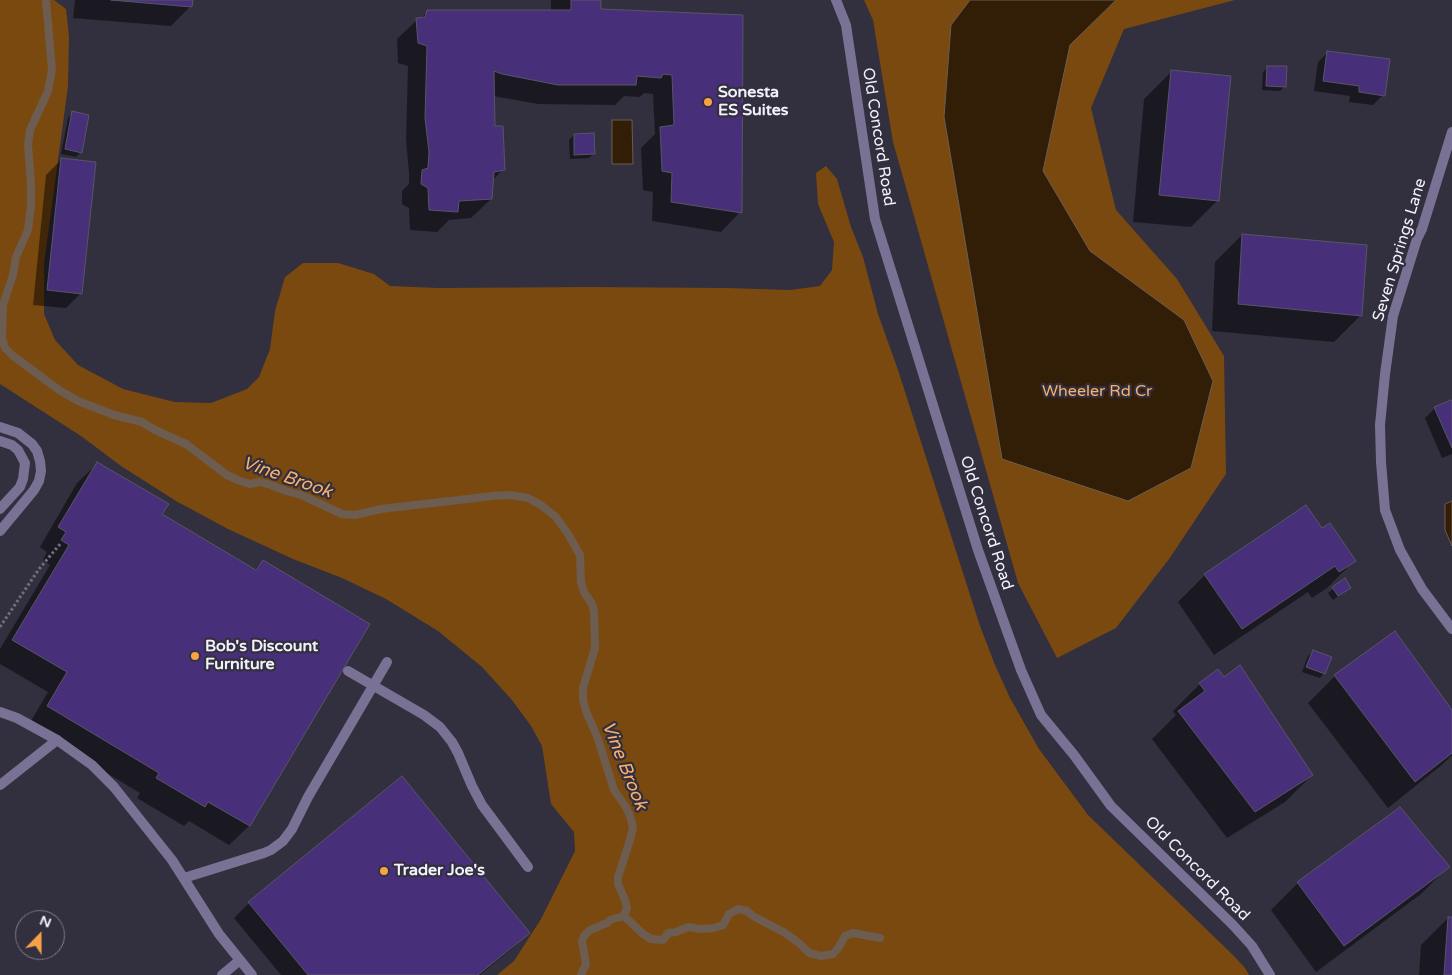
<!DOCTYPE html>
<html>
<head>
<meta charset="utf-8">
<style>
	body { margin:0 }
	#map { position:relative; width:1452px; height:975px; overflow:hidden; background:#322f3e; font-family:"Varela Round",sans-serif }
	canvas { display:block }
	.north { position:absolute; left:15px; top:910px; width:50px; height:50px; box-sizing:border-box; background:#322f3e; border:1px solid #7f7d8a; border-radius:50%; rotate:22deg; font-size:14px; font-weight:700; line-height:20px; text-align:center; color:#f3f1fc }
	.north::after { content:''; display:block; margin:auto; width:18px; height:22px; background:#f7a149; clip-path:polygon(50% 0,100% 100%,50% 72%,0 100%) }
</style>
</head>
<body>
<div id="map">
<canvas width="1452" height="975"></canvas>
<div class="north">N</div>
</div>
<script>
const ctx = document.querySelector('canvas').getContext('2d');
ctx.lineJoin = 'round';
function paint(path, color) {
  ctx.fillStyle = color;
  ctx.fill(path, 'evenodd');
}
function toPath(rows) {
  const path = new Path2D();
  for (const r of rows) {
    path.moveTo(r[0], r[1]);
    for (let i = 2; i < r.length; i += 2) path.lineTo(r[i], r[i + 1]);
  }
  return path;
}
function trace(path, color, width, dash) {
  ctx.strokeStyle = color;
  ctx.lineWidth = width;
  ctx.lineCap = dash ? 'butt' : 'round';
  ctx.setLineDash(dash || []);
  ctx.stroke(path);
}
function label(font, color, halo, rows, align = 'center') {
  ctx.font = font + ' "Varela Round",sans-serif';
  ctx.lineWidth = 4.5;
  ctx.setLineDash([]);
  ctx.textBaseline = 'middle';
  ctx.strokeStyle = halo;
  ctx.fillStyle = color;
  for (const [text, x, y, turn = 0] of rows) {
    ctx.save();
    ctx.translate(x, y);
    ctx.rotate((+turn || 0) * Math.PI / 180);
    ctx.textAlign = isNaN(turn) ? turn : align;
    if (halo) ctx.strokeText(text, 0, 0);
    ctx.fillText(text, 0, 0);
    ctx.restore();
  }
}
const green = toPath([
	[0,0,54,0,66,9,69,36,68,86,44,264,44,314,55,340,78,365,123,389,175,402,211,403,247,389,259,377,270,349,275,311,285,277,303,263,338,263,374,274,390,286,439,288,589,287,727,288,790,290,820,286,832,270,834,242,818,204,816,173,826,166,837,179,851,227,863,257,878,314,898,370,980,626,995,665,1010,698,1039,749,1088,815,1234,956,1245,968,1249,975,497,975,514,961,541,919,575,851,574,832,551,804,542,746,531,726,512,700,482,667,438,631,386,599,342,578,293,559,228,529,176,501,121,466,81,436,0,384],
	[864,0,1235,0,1124,29,1091,108,1116,210,1177,279,1224,356,1226,474,1169,559,1116,628,1057,658,1018,583,893,142,873,20]
]);
const water = toPath([
	[970,0,1116,0,1070,45,1043,171,1090,251,1184,320,1213,381,1191,468,1128,501,1002,459,944,117,951,25,970,0],
	[612,120,632,120,633,164,612,164,612,120],
	[1452,501,1452,546,1445,530,1445,504,1452,501]
]);
const shadow = toPath([
	[75,0,192,0,191,6,171,26,73,18],
	[551,0,600,0,600,11,742,16,740,212,721,232,652,221,653,192,643,190,641,148,655,134,653,94,644,93,640,97,624,96,615,105,538,104,493,96,493,128,503,169,492,181,491,199,471,218,449,220,437,232,410,230,409,208,402,204,402,191,409,184,409,173,406,139,408,66,398,63,397,39,417,20,420,19,428,11,551,12],
	[1328,52,1383,95,1373,105,1349,102,1350,96,1314,91,1318,62],
	[1268,67,1285,86,1280,91,1262,90,1263,72],
	[1171,72,1218,200,1191,227,1133,222,1144,99],
	[73,113,81,152,76,157,61,154,68,118],
	[574,135,594,153,589,158,570,159,569,140],
	[61,160,81,293,66,308,33,305,46,175],
	[1242,235,1361,315,1334,342,1212,331,1215,262],
	[1452,404,1452,454,1442,458,1425,418,1435,408],
	[97,464,161,515,254,570,263,561,368,624,249,826,229,845,189,821,184,826,137,798,140,793,28,726,48,692,0,664,0,649,50,565,43,560,47,552,40,547,77,483],
	[1322,530,1354,561,1327,588,1312,598,1308,592,1214,655,1178,602,1205,575],
	[1344,580,1344,592,1333,600,1328,593],
	[1313,651,1324,673,1320,678,1302,672,1308,656],
	[1335,676,1452,712,1452,755,1443,764,1388,808,1308,703],
	[1200,684,1312,775,1285,802,1227,838,1152,739,1176,715,1173,711],
	[1400,809,1448,867,1421,894,1316,972,1271,910,1298,883],
	[249,903,528,933,513,948,480,975,281,975,234,918],
	[1448,918,1452,919,1452,975,1419,975,1421,945]
]);
const stream = toPath([
	[46,0,52,70,48,91,30,130,28,145,31,185,31,206,28,230,16,257,13,275,3,305,2,338,5,348,12,355,59,390,78,401,114,415,142,422,155,430,186,444,227,475,240,481,250,484,260,482,271,485,286,491,301,495,342,514,355,515,381,509,493,496,511,495,528,498,541,505,556,517,568,534,580,555,581,582,584,592,592,604,594,611,595,648,583,688,583,700,586,711,598,739,614,790,626,807,630,816,633,827,630,840,618,877,618,884,625,900,627,908,624,916,610,920,607,923,590,930,584,936,582,941,586,964,581,975],
	[624,916,643,934,651,939,663,940,668,933,676,932,688,927,700,929,714,928,723,925,729,914,738,909,747,911,753,916,785,933,799,943,809,953,821,956,833,954,839,947,845,936,853,933,880,938]
]);
const building = toPath([
	[111,0,193,0,192,7,111,0],
	[571,0,601,0,601,9,743,15,742,213,671,202,672,173,662,171,660,127,674,125,672,75,663,74,661,78,637,76,636,85,558,85,502,74,494,71,495,126,503,126,505,170,494,172,492,199,459,201,458,212,429,210,428,188,421,184,422,170,428,168,429,152,425,118,427,46,418,43,416,18,425,17,427,10,571,10,571,0],
	[1327,51,1390,59,1385,96,1359,92,1359,86,1323,81,1327,51],
	[1267,66,1287,66,1286,87,1266,86,1267,66],
	[1171,70,1231,76,1219,201,1159,195,1171,70],
	[72,111,89,115,82,153,65,149,72,111],
	[594,133,595,154,574,155,574,134,594,133],
	[61,158,96,162,82,294,47,290,61,158],
	[1242,234,1367,245,1362,316,1238,304,1242,234],
	[1451,400,1452,401,1452,448,1434,407,1451,400],
	[97,462,169,504,162,514,256,570,263,560,370,624,250,826,208,802,205,807,156,778,159,773,47,706,67,672,12,640,69,545,61,540,66,532,58,527,97,462],
	[1306,505,1322,528,1330,523,1356,561,1339,572,1335,566,1242,629,1204,574,1306,505],
	[1345,578,1351,588,1338,596,1332,587,1345,578],
	[1395,631,1452,710,1452,753,1415,782,1334,675,1395,631],
	[1313,650,1332,657,1325,674,1306,667,1313,650],
	[1240,665,1313,775,1255,812,1178,711,1205,691,1199,683,1218,669,1224,677,1240,665],
	[402,776,530,933,478,975,308,975,248,902,402,776],
	[1400,807,1450,867,1344,946,1297,882,1400,807],
	[1448,917,1452,917,1452,975,1444,975,1448,917]
]);
const path = toPath([
	[0,627,39,569,61,543]
]);
const lane = toPath([
	[0,427,18,433,32,444,37,451,40,461,41,471,39,481,34,490,0,531],
	[0,441,12,445,18,450,25,463,23,479,20,487,0,509],
	[348,671,424,715,440,727,452,742,458,753,472,786,482,805,528,867],
	[0,785,57,740],
	[114,787,172,860,219,934,252,975],
	[184,878,264,853,271,850,283,841,292,829,308,797,387,662],
	[222,975,240,960]
]);
const street = toPath([
	[836,0,846,25,875,219,978,550,1021,670,1041,715,1074,755,1111,806,1233,925,1252,946,1270,975],
	[1452,132,1422,229,1417,239,1393,316,1385,374,1380,425,1381,462,1385,510,1400,550,1422,589,1452,629],
	[0,712,17,718,57,740,92,765,114,787]
]);
const markers = [
	[708,102,5,"#f7a149"],
	[195,656,5,"#f7a149"],
	[384,871,5,"#f7a149"]
];
const poiNames = [
	["Sonesta",718,93],
	["ES Suites",718,111],
	["Bob's Discount",205,647],
	["Furniture",205,665],
	["Trader Joe's",394,871]
];
const streetNames = [
	["Old Concord Road",878,137,81],
	["Seven Springs Lane",1400,250,-73],
	["Old Concord Road",986,523,72],
	["Old Concord Road",1197,869,45]
];
const parkNames = [
	["Wheeler Rd Cr",1097,392]
];
const waterNames = [
	["Vine Brook",287,478,19],
	["Vine Brook",624,766,68]
];
paint(green, '#7a4910');
paint(water, '#321d07');
trace(water, '#6c5d50', 1);
paint(shadow, '#0007');
trace(stream, '#6c5d50', 8);
paint(building, '#473079');
trace(building, '#585565', 1);
trace(path, '#73707e', 3, [2.5, 2.5]);
trace(lane, '#797295', 10);
trace(street, '#797295', 10);
for (const [x, y, r, color] of markers) {
  const dot = new Path2D();
  dot.arc(x, y, r, 0, 2 * Math.PI);
  ctx.fillStyle = color;
  ctx.fill(dot);
  trace(dot, '#322f3e', 2);
}
label('bold 16px', '#f3f1fc', '#322f3e', poiNames, 'left');
label('16px', '#f3f1fc', '#322f3e', streetNames);
label('16px', '#f8b16c', '#322f3e', parkNames);
label('italic 18px', '#f9b16d', '#322f3e', waterNames);
</script>
</body>
</html>
